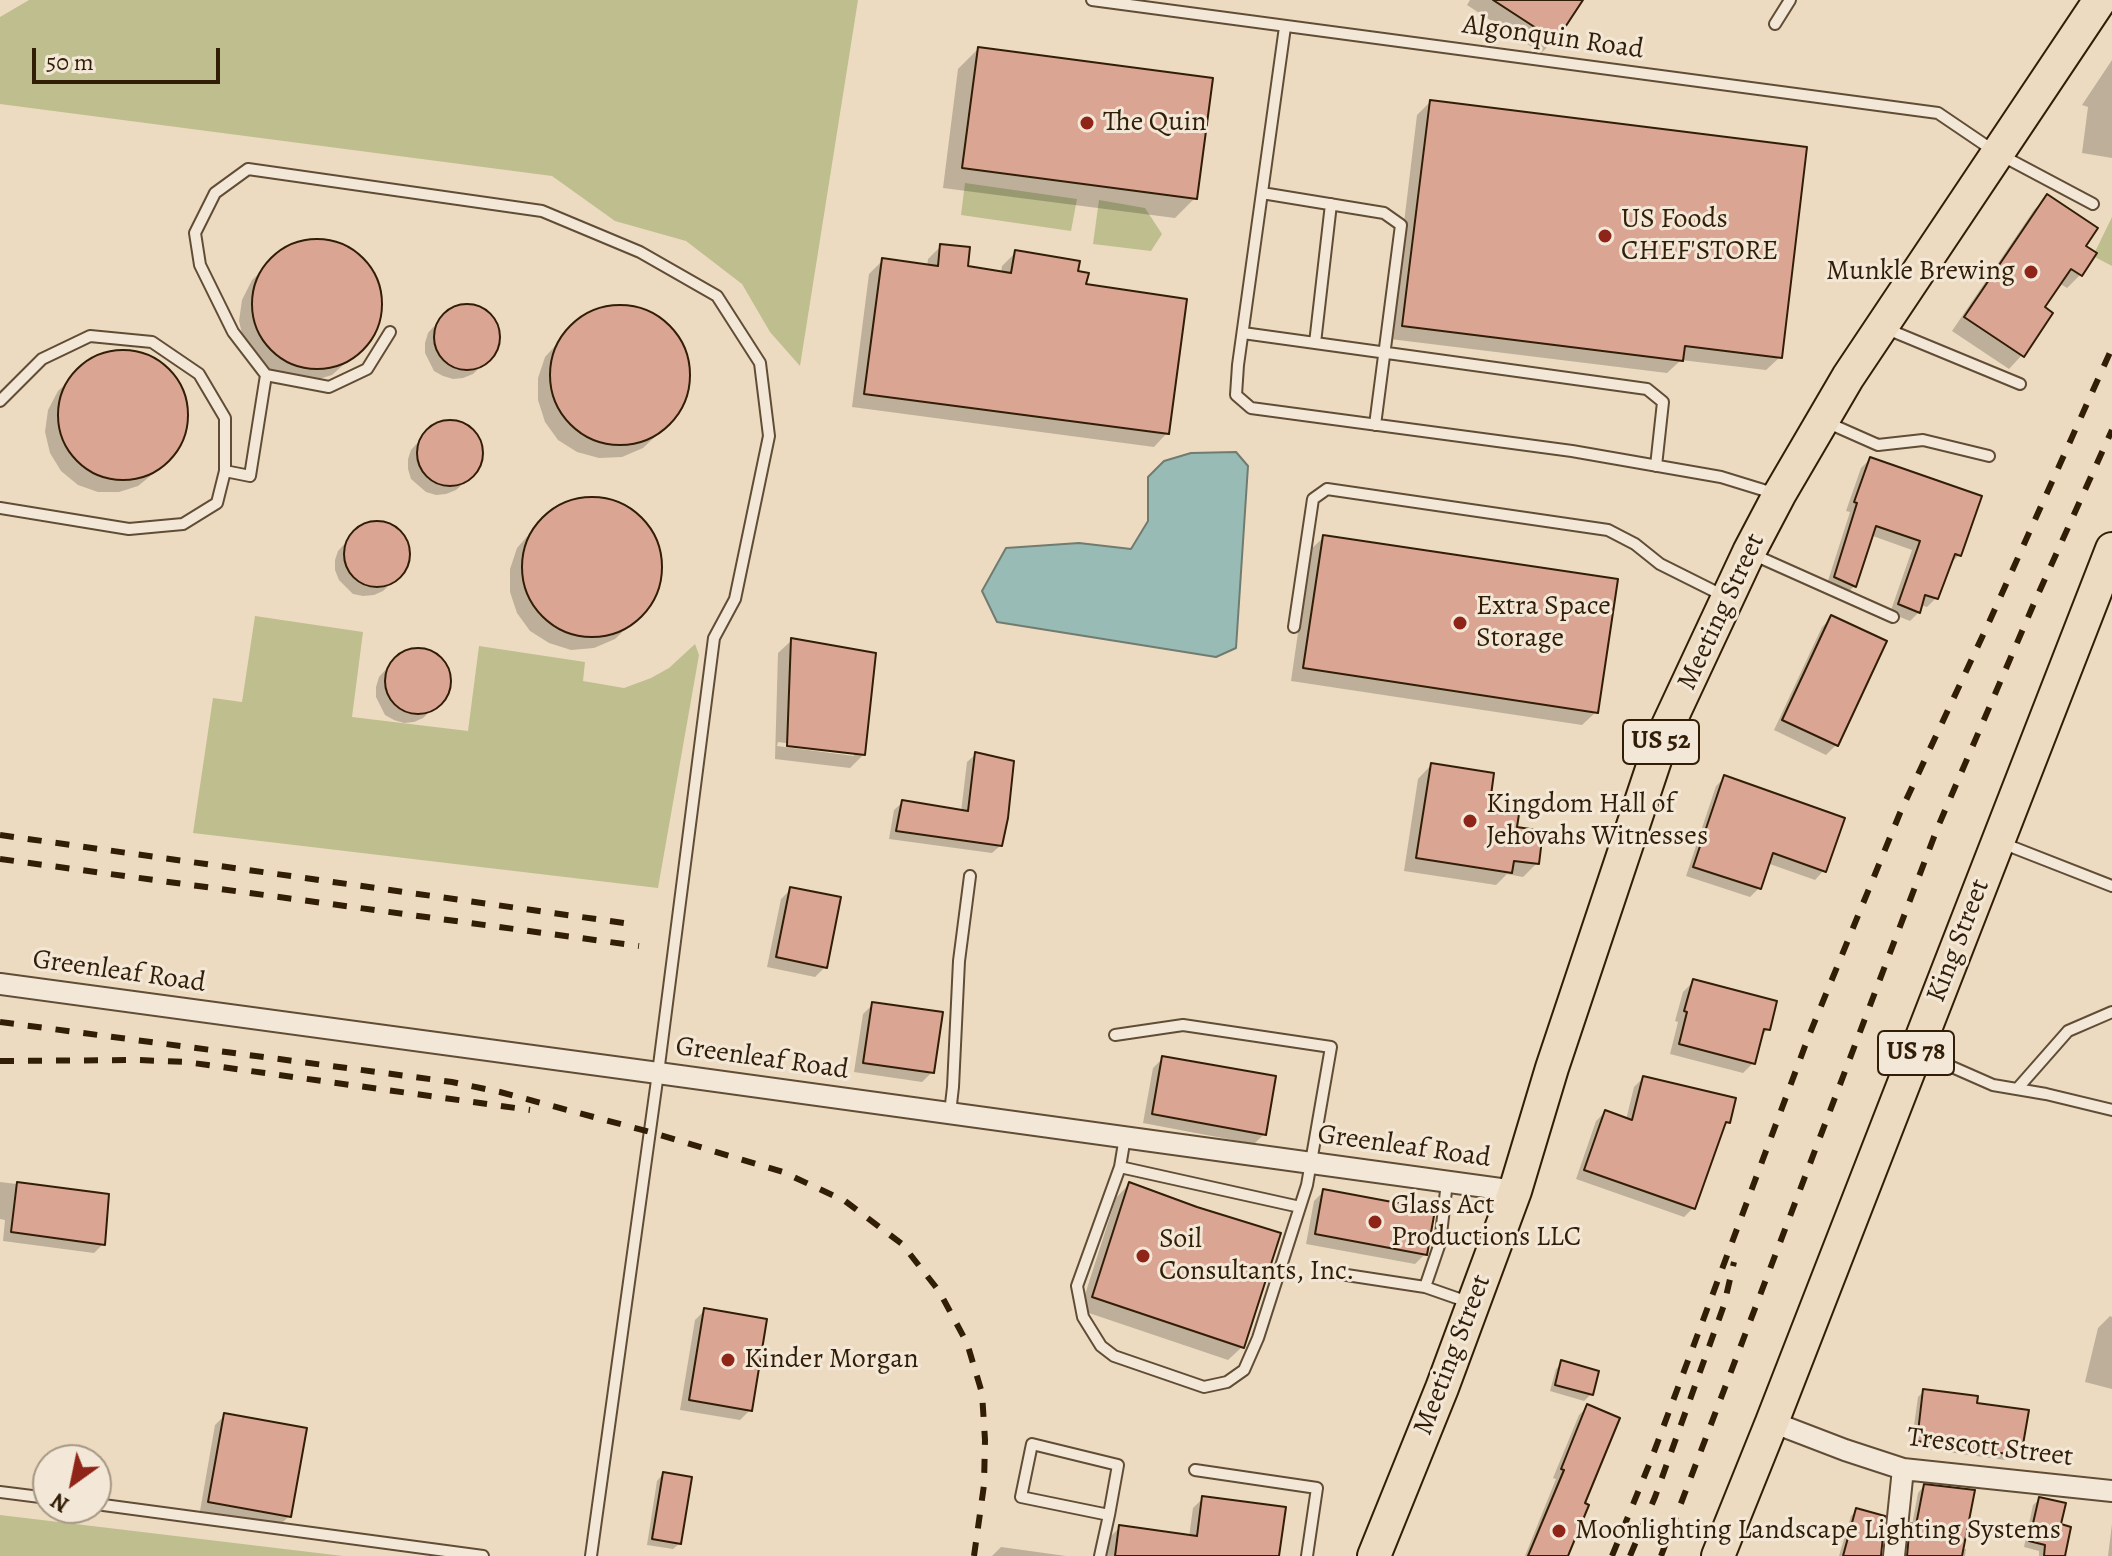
<!DOCTYPE html>
<html>
<head>
<meta charset="utf-8">
<style>
	body { margin:0 }
	#map { position:relative; width:2112px; height:1556px; overflow:hidden; background:#eddbc1; font-family:Alegreya,serif }
	canvas { display:block }
	.north { position:absolute; left:32px; top:1444px; width:80px; height:80px; box-sizing:border-box; background:#f3e8d7; border:2px solid #a69784; border-radius:50%; rotate:213deg; font-size:22px; font-weight:700; line-height:32px; text-align:center; color:#321e07 }
	.north::after { content:''; display:block; margin:auto; width:28px; height:36px; background:#8f2418; clip-path:polygon(50% 0,100% 100%,50% 72%,0 100%) }
	.scale { position:absolute; left:32px; top:48px; width:188px; height:36px; box-sizing:border-box; border:4px solid #321e07; border-top:0; padding-left:10px; font-size:24px; line-height:28px; white-space:nowrap; color:#321e07; -webkit-text-stroke:6px #f3e8d7; paint-order:stroke }
</style>
</head>
<body>
<div id="map">
<canvas width="2112" height="1556"></canvas>
<div class="north">N</div>
<div class="scale">50 m</div>
</div>
<script>
const ctx = document.querySelector('canvas').getContext('2d');
ctx.lineJoin = 'round';
function paint(path, color) {
  ctx.fillStyle = color;
  ctx.fill(path, 'evenodd');
}
function toPath(rows) {
  const path = new Path2D();
  for (const r of rows) {
    if (r.length === 3) {
      path.moveTo(r[0] + r[2], r[1]);
      path.arc(r[0], r[1], r[2], 0, 2 * Math.PI);
      continue;
    }
    path.moveTo(r[0], r[1]);
    for (let i = 2; i < r.length; i += 2) path.lineTo(r[i], r[i + 1]);
  }
  return path;
}
function trace(path, color, width, dash) {
  ctx.strokeStyle = color;
  ctx.lineWidth = width;
  ctx.lineCap = dash ? 'butt' : 'round';
  ctx.setLineDash(dash || []);
  ctx.stroke(path);
}
function label(font, color, halo, rows, align = 'center') {
  ctx.font = font + ' Alegreya,serif';
  ctx.lineWidth = 6;
  ctx.setLineDash([]);
  ctx.textBaseline = 'middle';
  ctx.strokeStyle = halo;
  ctx.fillStyle = color;
  for (const [text, x, y, turn = 0] of rows) {
    ctx.save();
    ctx.translate(x, y);
    ctx.rotate((+turn || 0) * Math.PI / 180);
    ctx.textAlign = isNaN(turn) ? turn : align;
    if (halo) ctx.strokeText(text, 0, 0);
    ctx.fillText(text, 0, 0);
    ctx.restore();
  }
}
const green = toPath([
	[29,0,858,0,800,366,770,332,742,284,686,241,615,221,552,176,0,104,0,17],
	[965,183,1077,199,1071,231,961,215],
	[1099,200,1145,208,1162,234,1151,251,1093,244],
	[2112,217,2112,266,2093,256],
	[255,616,363,632,352,717,468,731,479,646,585,662,583,681,624,688,651,678,669,668,695,644,699,655,658,888,193,833,213,698,242,702],
	[0,1515,343,1556,0,1556]
]);
const water = toPath([
	[1236,452,1248,466,1236,648,1216,657,997,622,982,591,1006,548,1079,543,1131,549,1148,521,1148,477,1164,461,1191,453,1236,452]
]);
const shadow = toPath([
	[1470,0,1581,0,1555,40,1541,53,1467,5],
	[978,49,1195,198,1175,218,943,188,958,69],
	[2112,60,2112,158,2082,153,2088,107,2082,105],
	[1430,102,1780,357,1766,370,1681,360,1667,373,1390,339,1417,115],
	[2047,196,2083,246,2080,275,2067,288,2059,283,2042,308,2022,355,2009,369,1952,331,2034,210],
	[323,241,344,246,360,258,373,274,380,292,380,313,374,332,362,348,332,375,313,381,272,374,255,361,244,342,239,321,242,300,252,280,282,251,302,242],
	[941,246,966,268,1001,273,1002,266,1016,252,1075,273,1167,433,1154,447,852,407,869,274,882,261,927,267,928,259],
	[463,306,473,306,483,310,491,316,496,326,498,336,497,346,492,356,473,374,463,378,453,379,443,376,434,371,425,353,425,343,428,333,445,314,454,309],
	[614,307,636,309,657,317,674,333,685,353,689,375,685,398,675,418,660,432,643,448,622,457,599,458,577,452,558,440,545,422,538,400,538,378,545,357,574,325,593,312],
	[129,352,150,357,167,369,179,384,185,403,186,423,180,442,168,459,154,473,138,486,119,492,98,492,78,485,61,471,50,453,45,432,48,410,58,391,88,362,107,353],
	[446,422,456,423,465,426,479,442,481,452,479,463,474,472,464,483,456,490,446,494,436,495,426,492,411,479,408,469,408,459,411,450,428,431,436,425],
	[1870,459,1959,555,1950,564,1936,598,1927,607,1920,605,1919,612,1910,621,1890,613,1912,550,1870,535,1854,586,1846,595,1826,587,1850,512,1846,511,1861,468],
	[586,498,609,500,629,509,646,524,657,544,661,566,657,589,646,609,615,639,594,648,571,650,549,643,530,631,517,613,510,592,510,569,517,548,545,516,564,504],
	[373,523,383,524,393,527,401,534,406,543,408,553,407,564,402,573,383,591,374,595,363,596,353,594,339,580,335,570,335,560,338,551,355,532,364,526],
	[1324,537,1596,712,1582,725,1291,681,1310,550],
	[1832,617,1836,745,1826,755,1774,730,1822,627],
	[792,640,863,755,850,768,775,759,778,653],
	[778,742,854,752,854,756,777,746],
	[414,650,424,650,433,654,441,660,447,670,449,680,447,690,443,699,423,718,414,722,404,723,394,720,385,715,376,697,376,687,379,677,396,658,404,653],
	[976,754,1001,845,992,853,889,839,894,810,903,802,961,812,967,762],
	[1431,765,1486,811,1514,829,1537,863,1523,877,1507,874,1496,885,1404,871,1418,779],
	[1725,777,1824,870,1815,880,1767,863,1759,888,1750,897,1686,876,1716,786],
	[791,889,825,967,815,977,767,967,781,899],
	[1693,982,1768,1029,1760,1037,1753,1063,1743,1073,1670,1054,1678,1022,1675,1021,1683,992],
	[873,1004,932,1072,922,1082,854,1072,863,1014],
	[1163,1058,1264,1134,1254,1144,1143,1123,1153,1068],
	[1643,1078,1728,1122,1721,1130,1693,1208,1684,1217,1576,1179,1596,1121,1605,1112,1626,1120,1634,1087],
	[0,1182,107,1195,103,1244,94,1253,3,1241,5,1220,0,1219],
	[1129,1184,1196,1209,1242,1347,1228,1360,1080,1310,1116,1198],
	[1324,1191,1425,1254,1415,1264,1306,1244,1314,1201],
	[705,1310,750,1410,740,1420,680,1410,695,1320],
	[2110,1316,2112,1317,2112,1389,2085,1382,2098,1328],
	[1562,1363,1591,1394,1584,1401,1550,1391,1556,1369],
	[1924,1391,2019,1455,2013,1461,1911,1447,1918,1397],
	[1588,1406,1582,1505,1566,1556,1525,1556,1556,1479,1553,1478,1579,1415],
	[225,1415,289,1516,279,1526,200,1511,215,1425],
	[663,1474,680,1543,673,1549,647,1545,657,1481],
	[1924,1486,1962,1549,1966,1549,1965,1556,1902,1556,1905,1532,1912,1525,1918,1493],
	[1203,1498,1277,1556,1107,1556,1110,1537,1120,1527,1189,1537,1193,1508],
	[2040,1499,2058,1526,2063,1555,2069,1556,2039,1556,2039,1551,2024,1547,2033,1505],
	[1857,1510,1878,1556,1839,1556,1851,1516],
	[2112,1524,2112,1556,2108,1556],
	[1001,1547,1066,1556,992,1556]
]);
const building = toPath([
	[1493,0,1583,0,1556,41,1493,0],
	[978,47,1213,78,1197,199,962,168,978,47],
	[1430,100,1807,147,1782,358,1685,346,1683,361,1402,326,1430,100],
	[2047,194,2098,228,2086,246,2097,253,2082,276,2071,269,2045,307,2053,313,2024,357,1964,317,2047,194],
	[317,304,65],
	[940,244,970,247,968,266,1011,273,1015,250,1080,261,1078,271,1089,273,1086,284,1187,299,1169,434,864,394,882,258,938,266,940,244],
	[467,337,33],
	[620,375,70],
	[123,415,65],
	[450,453,33],
	[1870,457,1982,496,1961,556,1955,554,1938,599,1925,595,1920,613,1898,604,1920,541,1876,526,1856,587,1834,577,1857,503,1854,502,1870,457],
	[592,567,70],
	[377,554,33],
	[1323,535,1618,579,1598,713,1303,668,1323,535],
	[1831,615,1887,641,1838,746,1782,720,1831,615],
	[791,638,876,653,865,755,787,746,791,638],
	[418,681,33],
	[975,752,1014,761,1008,818,1002,846,896,831,902,800,968,811,975,752],
	[1431,763,1494,773,1489,810,1519,814,1517,827,1543,831,1539,864,1514,861,1512,873,1416,858,1431,763],
	[1724,775,1845,818,1826,872,1773,853,1761,889,1693,867,1724,775],
	[790,887,841,897,827,968,776,957,790,887],
	[1693,979,1777,1001,1770,1030,1764,1029,1755,1064,1679,1044,1687,1012,1684,1011,1693,979],
	[872,1002,943,1012,934,1073,863,1063,872,1002],
	[1162,1056,1276,1076,1266,1135,1152,1114,1162,1056],
	[1643,1076,1736,1098,1730,1123,1726,1122,1695,1209,1584,1170,1605,1110,1632,1120,1643,1076],
	[17,1182,109,1194,105,1245,11,1232,17,1182],
	[1129,1182,1197,1207,1281,1233,1244,1348,1092,1297,1129,1182],
	[1323,1189,1435,1210,1427,1255,1315,1234,1323,1189],
	[704,1308,767,1319,752,1411,689,1400,704,1308],
	[1561,1360,1599,1371,1593,1395,1555,1385,1561,1360],
	[1923,1389,1978,1396,1977,1403,2029,1410,2021,1456,1917,1441,1923,1389],
	[1587,1404,1620,1418,1585,1503,1589,1505,1568,1556,1528,1556,1564,1470,1561,1469,1587,1404],
	[224,1413,307,1428,291,1517,208,1502,224,1413],
	[663,1472,692,1477,681,1544,652,1539,663,1472],
	[1924,1484,1975,1490,1962,1556,1907,1556,1910,1523,1916,1525,1924,1484],
	[1202,1496,1286,1507,1279,1556,1115,1556,1119,1525,1197,1536,1202,1496],
	[2039,1497,2066,1503,2061,1524,2071,1527,2065,1556,2044,1556,2045,1545,2029,1541,2039,1497],
	[1856,1508,1885,1516,1881,1556,1843,1556,1856,1508]
]);
const service = toPath([
	[1092,0,1938,113,1997,153,2093,204],
	[1775,24,1790,0],
	[1285,27,1238,365,1236,395,1251,408,1572,451,1721,477,1773,493],
	[1262,193,1384,213,1401,225,1375,425],
	[1887,329,2020,384],
	[1243,333,1647,389,1663,402,1656,466],
	[1315,343,1331,204],
	[266,375,233,332,200,265,195,233,215,193,248,169,542,211,640,252,717,296,760,363,769,436,735,599,714,638,658,1073,591,1556],
	[0,401,42,359,90,336,152,342,199,374,225,418,225,471,217,503,183,524,129,529,0,508],
	[1826,422,1878,445,1923,440,1989,456],
	[225,471,250,476,266,375,329,387,367,369,390,332],
	[1752,554,1893,617],
	[1294,627,1313,499,1327,489,1608,530,1635,544,1660,564,1722,595],
	[2002,843,2112,886],
	[1115,1035,1183,1025,1331,1047,1307,1185,1258,1338,1244,1370,1227,1382,1204,1387,1114,1356,1101,1346,1083,1317,1077,1286,1120,1167,1125,1137],
	[1918,1052,1993,1085,2046,1094,2112,1110],
	[2017,1089,2068,1031,2112,1012],
	[950,1113,953,1087,959,961,970,876],
	[1120,1167,1300,1207],
	[1447,1182,1440,1243,1425,1287,1468,1302],
	[1327,1272,1425,1287],
	[1195,1470,1317,1488,1307,1556],
	[0,1492,48,1498],
	[96,1504,483,1556],
	[1100,1556,1109,1515,1118,1465,1032,1444,1021,1497,1109,1515]
]);
const minor = toPath([
	[0,984,658,1073,1515,1191],
	[1772,1422,1845,1450,1903,1469,2112,1491],
	[1894,1556,1903,1469]
]);
const primary = toPath([
	[1374,1556,1442,1388,1515,1191,1552,1068,1663,736,1749,552,1779,495,1848,377,2100,0],
	[1718,1556,1772,1422,2112,549]
]);
const rail = toPath([
	[0,835,631,924],
	[0,859,639,946],
	[0,1022,452,1082,500,1092,650,1132,783,1172,845,1201,902,1244,939,1291,967,1343,982,1393,985,1440,984,1485,974,1556],
	[0,1061,137,1060,186,1062,530,1110],
	[1612,1556,1651,1460,1808,1038,1900,813,1990,620,2112,348],
	[1630,1556,1655,1497,1724,1305,1734,1262],
	[1661,1556,1937,829,2035,601,2112,430]
]);
const markers = [
	[1087,123,8,"#8f2418"],
	[1605,236,8,"#8f2418"],
	[2031,272,8,"#8f2418"],
	[1460,623,8,"#8f2418"],
	[1470,821,8,"#8f2418"],
	[1375,1222,8,"#8f2418"],
	[1143,1256,8,"#8f2418"],
	[728,1360,8,"#8f2418"],
	[1559,1531,8,"#8f2418"]
];
const shields = [
	[1661,742,76],
	[1916,1053,76]
];
const shieldNames = [
	["US 52",1661,742],
	["US 78",1916,1053]
];
const streetNames = [
	["Algonquin Road",1553,38,8],
	["Meeting Street",1722,612,-65],
	["King Street",1959,941,-69],
	["Greenleaf Road",119,972,8],
	["Greenleaf Road",762,1059,8],
	["Greenleaf Road",1404,1147,8],
	["Meeting Street",1453,1355,-69],
	["Trescott Street",1990,1448,7]
];
const poiNames = [
	["The Quin",1103,123],
	["US Foods",1621,220],
	["CHEF'STORE",1621,252],
	["Munkle Brewing",2015,272,"right"],
	["Extra Space",1476,607],
	["Storage",1476,639],
	["Kingdom Hall of",1486,805],
	["Jehovahs Witnesses",1486,837],
	["Glass Act",1391,1206],
	["Productions LLC",1391,1238],
	["Soil",1159,1240],
	["Consultants, Inc.",1159,1272],
	["Kinder Morgan",744,1360],
	["Moonlighting Landscape Lighting Systems",1575,1531]
];
paint(green, '#bfbe8e');
paint(water, '#99bbb5');
trace(water, '#707c6f', 2);
paint(shadow, '#0003');
paint(building, '#dba594');
trace(building, '#321e07', 2);
trace(service, '#614d36', 14);
trace(minor, '#614d36', 24);
trace(primary, '#321e07', 36);
trace(service, '#f3e8d7', 10);
trace(minor, '#f3e8d7', 20);
trace(primary, '#eddbc1', 32);
trace(rail, '#321e07', 6, [14, 14]);
for (const [x, y, r, color] of markers) {
  const dot = new Path2D();
  dot.arc(x, y, r, 0, 2 * Math.PI);
  ctx.fillStyle = color;
  ctx.fill(dot);
  trace(dot, '#f3e8d7', 3);
}
for (const [x, y, w] of shields) {
  const box = new Path2D();
  box.roundRect(x - w / 2, y - 22, w, 44, 6);
  ctx.fillStyle = '#f3e8d7';
  ctx.fill(box);
  trace(box, '#321e07', 2);
}
label('bold 26px', '#321e07', null, shieldNames);
label('28px', '#321e07', '#f3e8d7', streetNames);
label('28px', '#321e07', '#f3e8d7', poiNames, 'left');
</script>
</body>
</html>
